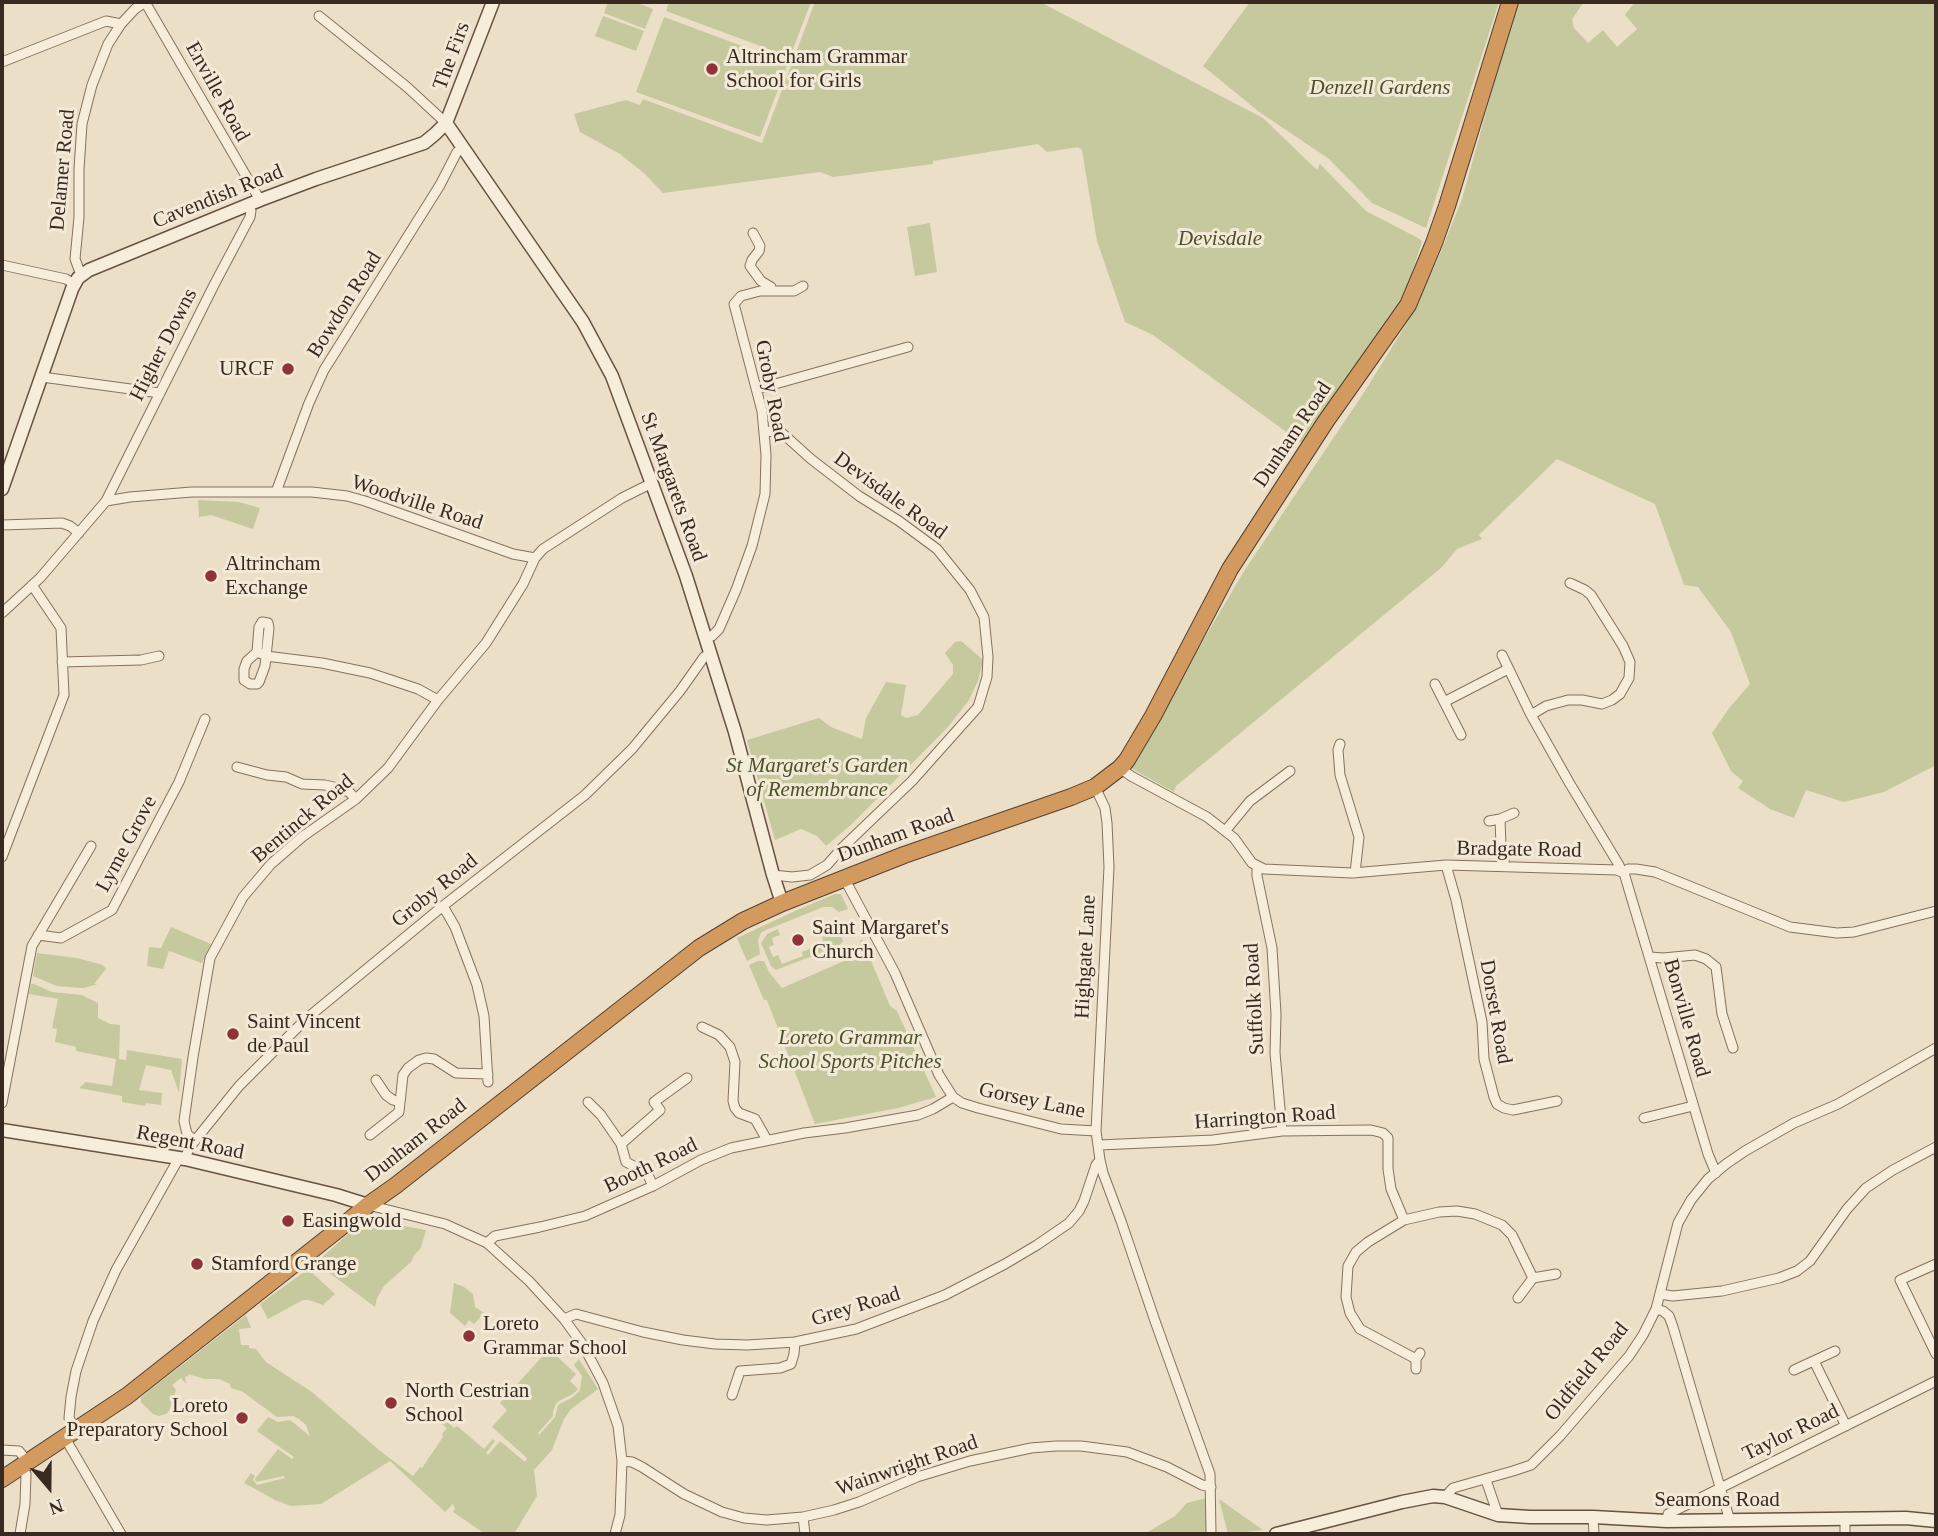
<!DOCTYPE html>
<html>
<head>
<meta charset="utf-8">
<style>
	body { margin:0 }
	#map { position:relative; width:1938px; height:1536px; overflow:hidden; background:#ebdfc8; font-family:Georgia,serif }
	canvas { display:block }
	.frame { position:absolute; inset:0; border:4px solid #382a21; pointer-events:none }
	.north { position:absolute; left:14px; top:1452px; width:70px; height:70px; -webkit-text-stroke:5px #f3e9d7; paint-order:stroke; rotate:160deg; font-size:19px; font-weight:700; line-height:28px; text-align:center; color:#382a21 }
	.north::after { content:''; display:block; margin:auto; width:24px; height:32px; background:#382a21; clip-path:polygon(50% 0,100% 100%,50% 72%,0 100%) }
</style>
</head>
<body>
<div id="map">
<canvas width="1938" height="1536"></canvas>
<div class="frame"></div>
<div class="north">N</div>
</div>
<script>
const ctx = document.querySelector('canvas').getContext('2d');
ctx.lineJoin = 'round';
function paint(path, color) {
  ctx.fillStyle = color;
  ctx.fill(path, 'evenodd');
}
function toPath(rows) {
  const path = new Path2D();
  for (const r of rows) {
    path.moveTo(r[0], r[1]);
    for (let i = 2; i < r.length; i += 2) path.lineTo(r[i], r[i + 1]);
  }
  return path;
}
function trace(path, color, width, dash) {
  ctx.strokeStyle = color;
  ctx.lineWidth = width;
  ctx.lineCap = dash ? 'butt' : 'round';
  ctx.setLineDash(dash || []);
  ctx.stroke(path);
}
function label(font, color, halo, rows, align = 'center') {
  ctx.font = font + ' Georgia,serif';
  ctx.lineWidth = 6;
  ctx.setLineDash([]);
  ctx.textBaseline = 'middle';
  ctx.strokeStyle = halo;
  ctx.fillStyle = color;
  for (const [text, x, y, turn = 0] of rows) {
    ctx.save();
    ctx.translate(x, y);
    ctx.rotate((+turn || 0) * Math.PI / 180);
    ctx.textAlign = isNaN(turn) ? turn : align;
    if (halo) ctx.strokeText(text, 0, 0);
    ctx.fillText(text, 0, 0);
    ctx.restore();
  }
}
const green = toPath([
	[608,2,635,2,653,9,645,29,604,13],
	[669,2,811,2,790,57,666,11],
	[815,2,1040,2,1263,118,1317,170,1320,164,1366,211,1420,239,1422,242,1401,305,1303,444,1153,335,1125,322,1097,241,1082,150,1078,147,1047,152,1038,144,933,161,933,164,833,177,820,172,663,193,645,174,620,154,580,132,574,114,626,100,640,105,643,99,762,143],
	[1250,2,1499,2,1426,228,1372,203,1329,159,1258,111,1203,66],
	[1518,2,1584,2,1572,19,1574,28,1588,43,1603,30,1617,47,1637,29,1625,15,1635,2,1936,2,1936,765,1884,792,1844,802,1806,790,1794,818,1770,809,1738,788,1743,781,1731,771,1712,733,1730,707,1750,684,1731,632,1698,587,1684,585,1655,504,1557,459,1479,535,1482,539,1457,549,1441,568,1176,786,1174,792,1129,767,1244,571,1365,391,1413,313,1440,254,1462,199,1492,91],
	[603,16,644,31,636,51,595,36],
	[664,17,788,63,760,137,636,92],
	[930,223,937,272,915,276,907,227],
	[198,500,239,502,260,508,253,529,211,515,199,517],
	[961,641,982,659,982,665,978,681,969,700,948,727,852,824,826,846,817,836,801,829,775,840,747,740,819,718,831,727,862,739,866,718,886,682,906,685,901,715,906,718,918,715,953,674,953,665,945,653,955,642],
	[835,894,841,894,848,909,839,912,832,907,823,907,764,931,761,933,758,940,760,954,747,961,737,938,795,911],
	[171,927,211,944,202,963,169,951,163,969,147,966,149,947,161,948],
	[778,929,780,935,772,938,774,945,769,947,773,957,778,955,782,964,803,956,802,952,824,943,822,937,840,930,843,942,838,946,776,970,771,966,761,943,767,934],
	[862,939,890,1006,897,1011,936,1097,898,1108,815,1124,767,1000,764,1000,749,965,758,961,764,961,769,972,782,988,860,954,860,941],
	[37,953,77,958,103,965,106,969,94,984,98,984,83,988,57,986,33,976],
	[31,984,34,984,52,992,82,995,98,1003,98,1018,110,1024,120,1025,119,1059,126,1060,127,1050,182,1059,179,1093,171,1070,146,1065,139,1090,162,1093,161,1105,146,1103,145,1106,122,1102,122,1096,79,1088,86,1082,112,1086,116,1059,76,1051,76,1047,55,1042,57,1029,52,1028,58,999,29,994],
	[376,1221,426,1230,421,1248,415,1254,411,1262,384,1286,377,1298,375,1307,316,1263,350,1232,353,1234,362,1224],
	[308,1269,335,1294,323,1305,309,1300,303,1300,268,1319,260,1304],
	[454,1283,464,1287,473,1294,475,1307,484,1313,474,1324,469,1320,465,1326,450,1313],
	[246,1315,251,1328,239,1329,241,1345,249,1345,249,1348,256,1349,266,1362,312,1392,379,1450,413,1476,420,1467,422,1468,443,1437,442,1434,447,1428,433,1417,437,1412,454,1428,457,1426,484,1449,493,1439,495,1441,486,1453,488,1455,500,1441,525,1462,527,1458,492,1427,507,1410,500,1403,549,1349,576,1374,570,1381,578,1389,573,1394,557,1402,553,1411,553,1416,538,1433,539,1435,555,1417,558,1405,573,1397,580,1390,582,1376,574,1365,579,1359,598,1389,571,1409,564,1419,552,1450,534,1470,537,1496,514,1534,485,1534,453,1512,455,1509,453,1504,445,1512,390,1461,321,1504,291,1506,275,1500,244,1483,251,1473,255,1476,253,1480,257,1485,285,1478,284,1476,256,1482,255,1479,278,1449,292,1459,294,1457,257,1431,268,1417,278,1422,290,1420,310,1436,306,1425,299,1419,293,1416,277,1417,243,1392,231,1388,230,1384,219,1379,205,1379,188,1374,189,1376,185,1377,186,1384,181,1378,172,1385,176,1390,169,1411,166,1414,159,1416,153,1414,141,1402,141,1398,150,1390],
	[1206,1498,1215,1534,1144,1534,1175,1516,1187,1503],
	[1219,1499,1263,1530,1228,1534]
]);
const street = toPath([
	[319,16,407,87,446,123],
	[2,62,106,21,121,24],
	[2,265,66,279,74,284],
	[81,275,75,259,79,217,79,169,82,124,92,85,108,44,121,24,135,9,145,2,260,200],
	[771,291,794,291,803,286],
	[42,377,160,393],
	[757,389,908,347],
	[765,431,781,432,811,459,859,496,899,521,937,549,970,590,984,617,988,657,987,677,978,707,912,781,843,847,827,865,810,875,792,877,773,875],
	[276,492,309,403,324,370,440,185,457,152,463,148],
	[106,501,130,497,192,492,312,492,347,496,365,501,513,554,535,558],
	[2,525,62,523,70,526,79,533],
	[2,613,40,578,106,501,215,283,250,217,251,211,248,204],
	[262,622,268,623,269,628,265,666,259,682,257,684,250,684,244,680,244,669,247,661,257,652,259,627,262,622],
	[706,638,712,636,719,629,736,590,752,546,765,494,766,455,762,411,734,304,741,296,760,291,771,291,771,287,761,281,750,266,752,260,759,251,760,246,753,233],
	[257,652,266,656,322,663,370,673,418,689,438,700],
	[1502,655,1531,715,1570,784,1619,865,1621,871],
	[62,662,141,660,159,656],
	[1435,684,1461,735],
	[1444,702,1508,669],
	[1531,715,1546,706,1568,700,1582,700,1602,704,1612,700,1620,694,1629,678,1630,662,1623,646,1591,595,1585,590,1570,583],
	[1340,744,1338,750,1340,775,1359,837,1355,873],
	[237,767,267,775,286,777,302,784,325,785,338,788,349,792,356,799],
	[1120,768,1131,776,1207,817,1234,838,1252,863,1264,869,1352,873,1446,865,1617,870,1624,873,1628,869,1636,869,1655,872,1790,927,1837,933,1854,932,1936,911],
	[1095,787,1105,808,1107,823,1109,867,1096,1131,1100,1160,1103,1173,1121,1221,1155,1321,1210,1474,1211,1534],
	[1500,819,1501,846,1505,866],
	[1489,821,1500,819,1514,813],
	[1226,830,1250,801,1290,771],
	[2,857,64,695,61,628,32,585],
	[1446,865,1456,900,1482,1022,1484,1059,1494,1097,1497,1104,1504,1108,1513,1110,1557,1101],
	[1257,867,1257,876,1272,948,1276,1014,1275,1053,1282,1131],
	[1624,873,1708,1154,1716,1173],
	[844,878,895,973,939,1075,953,1097,962,1103,978,1108,1061,1129,1096,1131],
	[443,906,455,927,477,985,484,1016,488,1082],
	[38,935,61,938,112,910,179,782,205,719],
	[1650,957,1663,958,1695,955,1706,959,1716,967,1722,1014,1733,1048],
	[702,1027,719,1035,730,1047,735,1062,733,1101,735,1108,739,1113,755,1119,767,1140],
	[376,1080,386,1095,393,1100,400,1102],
	[588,1102,601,1115,621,1144,626,1162,647,1173,653,1186],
	[2,1103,32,946,91,846],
	[1644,1118,1693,1106],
	[370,1135,399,1112,403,1075,408,1068,419,1060,426,1058,434,1059,456,1073,488,1074],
	[195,1141,187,1134,184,1121,193,1057,210,958,243,897,271,864,302,837,356,799,388,768,438,700,486,643,523,584,535,558,543,549,622,498,652,483],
	[621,1144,660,1110,654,1102,687,1078],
	[1099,1145,1213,1140,1282,1131,1371,1130,1383,1133,1388,1138,1388,1169,1391,1189,1404,1220],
	[185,1159,189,1148,239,1086,306,1019,443,906,585,795,632,749,680,691,704,657,710,654],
	[368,1205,445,1224,487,1243,529,1281,564,1319,583,1345,603,1383,618,1426,622,1461,620,1515,615,1534],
	[487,1243,495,1236,540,1227,585,1216,653,1186,701,1160,731,1148,804,1133,845,1128,918,1115,933,1109,953,1097],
	[1936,1264,1900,1280,1936,1354],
	[1660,1294,1673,1296,1722,1291,1779,1278,1797,1271,1810,1261,1847,1209,1866,1188,1893,1170,1936,1147],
	[1518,1298,1533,1278,1556,1274],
	[1656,1309,1663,1311,1669,1316,1673,1327,1730,1521],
	[564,1319,576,1314,643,1332,683,1340,715,1344,747,1345,795,1342,856,1329,945,1295,1005,1264,1037,1245,1069,1223,1079,1211,1084,1201,1096,1165,1100,1160],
	[1416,1359,1360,1329,1350,1313,1346,1297,1348,1266,1356,1252,1368,1242,1404,1220,1439,1212,1457,1211,1475,1214,1502,1225,1512,1235,1533,1278],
	[1814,1361,1846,1426],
	[1416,1369,1416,1359,1420,1353],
	[1794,1370,1835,1351],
	[732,1395,740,1371,780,1368,791,1364,794,1354,795,1342],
	[76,1430,69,1418,71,1397,76,1371,93,1321,116,1270,179,1158],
	[65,1438,121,1534],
	[2,1450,19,1451,27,1461],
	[622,1461,632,1462,642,1467,684,1494,722,1512,744,1518,767,1520,803,1517,834,1510,859,1502,917,1477,970,1461,1031,1448,1056,1446,1081,1446,1127,1452,1167,1467,1202,1485,1211,1487],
	[1486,1480,1498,1515],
	[1445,1497,1453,1488,1513,1471,1531,1465,1560,1436,1629,1356,1643,1335,1656,1309,1678,1223,1691,1200,1708,1179,1726,1164,1745,1151,1794,1123,1838,1104,1936,1048],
	[803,1517,805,1534],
	[1593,1517,1594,1534],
	[1845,1518,1845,1534],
	[1667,1521,1668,1514,1936,1381],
	[20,1534,25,1504,26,1474,22,1465]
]);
const secondary = toPath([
	[446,123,583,322,612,376,686,576,735,732,773,875,782,903],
	[2,489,72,289,78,278,89,270,260,200,316,179,424,143,435,134,446,123,493,2],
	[2,1130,185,1159,336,1195,368,1205],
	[1276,1534,1402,1502,1433,1496,1445,1497,1498,1515,1530,1517,1593,1517,1667,1521,1906,1518,1936,1521]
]);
const highway = toPath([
	[2,1479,127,1396,340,1228,368,1205,395,1186,699,948,743,921,782,903,904,855,1071,797,1095,787,1120,768,1127,760,1153,716,1230,569,1326,421,1408,305,1434,243,1447,206,1510,2]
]);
const markers = [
	[712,69,7,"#903339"],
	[288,369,7,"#903339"],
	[211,576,7,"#903339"],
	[798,940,7,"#903339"],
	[233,1034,7,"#903339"],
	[288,1221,7,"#903339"],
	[197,1264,7,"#903339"],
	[469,1336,7,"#903339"],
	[391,1403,7,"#903339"],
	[242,1418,7,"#903339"]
];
const streetNames = [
	["The Firs",452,56,-70],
	["Enville Road",217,92,61],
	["Delamer Road",63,170,-85],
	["Cavendish Road",218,197,-22],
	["Bowdon Road",345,305,-58],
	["Higher Downs",164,345,-63],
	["Groby Road",771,391,79],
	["Dunham Road",1293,435,-56],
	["St Margarets Road",673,487,70],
	["Devisdale Road",890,496,36],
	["Woodville Road",417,503,18],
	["Bentinck Road",303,819,-40],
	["Dunham Road",896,836,-20],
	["Lyme Grove",127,844,-62],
	["Bradgate Road",1519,850,1],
	["Groby Road",435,891,-39],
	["Highgate Lane",1086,957,-87],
	["Suffolk Road",1255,999,-93],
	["Dorset Road",1495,1012,80],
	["Bonville Road",1686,1018,74],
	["Gorsey Lane",1032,1101,12],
	["Harrington Road",1265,1118,-4],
	["Dunham Road",416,1141,-38],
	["Regent Road",190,1143,11],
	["Booth Road",651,1166,-26],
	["Grey Road",856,1307,-17],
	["Oldfield Road",1587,1372,-51],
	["Taylor Road",1791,1433,-26],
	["Wainwright Road",907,1466,-19],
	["Seamons Road",1717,1500]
];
const poiNames = [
	["Altrincham Grammar",726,57],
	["School for Girls",726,81],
	["URCF",274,369,"right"],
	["Altrincham",225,564],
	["Exchange",225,588],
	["Saint Margaret's",812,928],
	["Church",812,952],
	["Saint Vincent",247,1022],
	["de Paul",247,1046],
	["Easingwold",302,1221],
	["Stamford Grange",211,1264],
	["Loreto",483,1324],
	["Grammar School",483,1348],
	["North Cestrian",405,1391],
	["School",405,1415],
	["Loreto",228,1406,"right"],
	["Preparatory School",228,1430,"right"]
];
const parkNames = [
	["Denzell Gardens",1380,88],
	["Devisdale",1220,239],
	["St Margaret's Garden",817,766],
	["of Remembrance",817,790],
	["Loreto Grammar",850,1038],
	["School Sports Pitches",850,1062]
];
paint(green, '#c6c99d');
trace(street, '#86715e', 11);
trace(secondary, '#685241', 15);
trace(highway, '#544032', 18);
trace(street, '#f6eddb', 9);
trace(secondary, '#f6eddb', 12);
trace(highway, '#d39a60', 16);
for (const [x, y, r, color] of markers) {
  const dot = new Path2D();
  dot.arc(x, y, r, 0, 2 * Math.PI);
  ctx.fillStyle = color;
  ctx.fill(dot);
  trace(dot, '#f3e9d7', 2.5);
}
label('21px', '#382a21', '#f3e9d7', streetNames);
label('21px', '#382a21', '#f3e9d7', poiNames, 'left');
label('italic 21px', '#4a5229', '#f3e9d7', parkNames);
</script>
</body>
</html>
